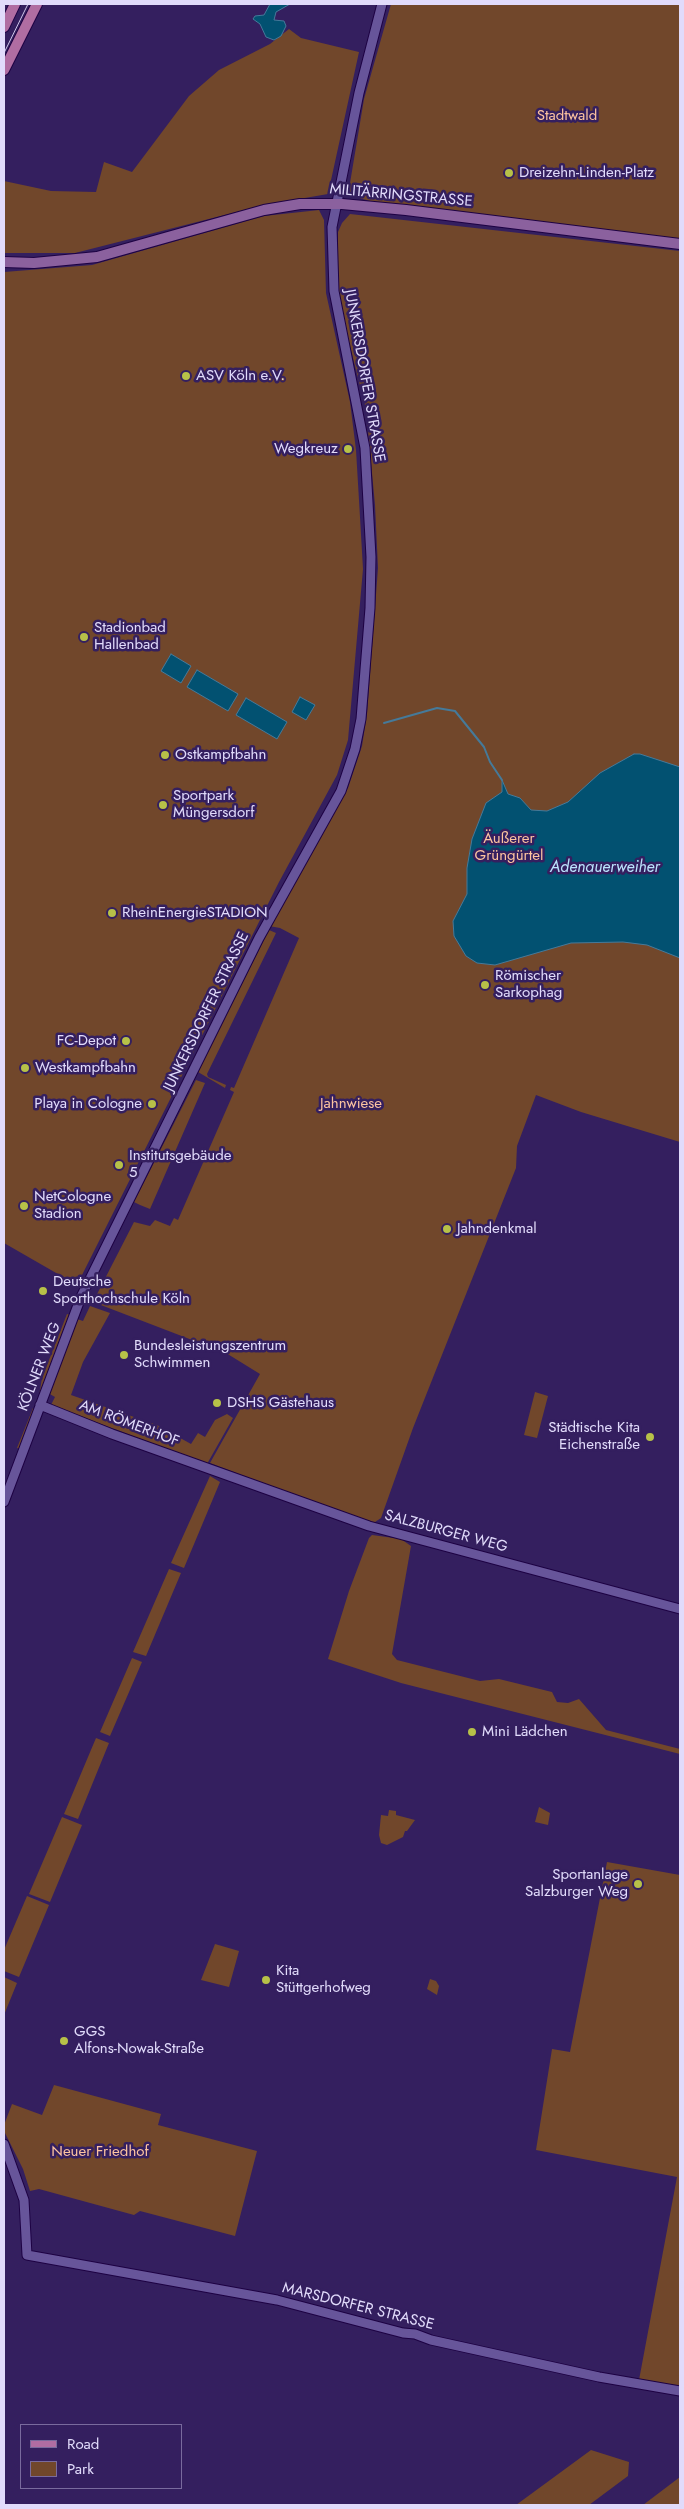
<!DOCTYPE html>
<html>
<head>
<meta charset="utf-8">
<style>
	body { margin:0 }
	#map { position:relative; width:684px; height:2509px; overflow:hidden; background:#341f5f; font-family:Jost,sans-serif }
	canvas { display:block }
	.frame { position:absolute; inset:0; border:5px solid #e1dbfb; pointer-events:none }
	.legend { position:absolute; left:20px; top:2424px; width:162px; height:65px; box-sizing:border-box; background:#341f5f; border:1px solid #796a9d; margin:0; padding:6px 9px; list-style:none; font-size:15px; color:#e1dbfb }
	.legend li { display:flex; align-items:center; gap:10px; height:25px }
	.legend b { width:25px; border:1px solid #796a9d }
</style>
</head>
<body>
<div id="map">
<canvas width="684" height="2509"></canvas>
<div class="frame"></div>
<ul class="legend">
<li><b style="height:6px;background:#b06da2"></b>Road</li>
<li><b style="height:14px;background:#71472b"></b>Park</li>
</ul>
</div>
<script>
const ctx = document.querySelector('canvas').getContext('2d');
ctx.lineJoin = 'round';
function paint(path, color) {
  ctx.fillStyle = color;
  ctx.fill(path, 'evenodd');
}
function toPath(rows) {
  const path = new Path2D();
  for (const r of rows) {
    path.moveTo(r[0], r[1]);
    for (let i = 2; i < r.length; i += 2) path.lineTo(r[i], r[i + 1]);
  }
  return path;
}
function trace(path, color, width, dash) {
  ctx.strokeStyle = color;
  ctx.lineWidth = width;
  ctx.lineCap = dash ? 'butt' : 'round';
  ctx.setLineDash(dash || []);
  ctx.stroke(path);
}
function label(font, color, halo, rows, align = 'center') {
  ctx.font = font + ' Jost,sans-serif';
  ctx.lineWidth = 5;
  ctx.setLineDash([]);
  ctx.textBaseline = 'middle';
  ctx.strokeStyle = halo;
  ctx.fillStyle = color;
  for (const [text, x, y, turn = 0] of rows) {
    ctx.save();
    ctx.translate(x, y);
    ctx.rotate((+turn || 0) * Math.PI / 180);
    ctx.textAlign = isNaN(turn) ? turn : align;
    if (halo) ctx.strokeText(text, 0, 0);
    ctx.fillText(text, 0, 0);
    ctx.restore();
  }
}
const green = toPath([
	[391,4,680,4,680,242,534,226,370,201,348,195,364,99],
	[289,29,301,38,359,52,328,194,264,205,75,253,4,253,4,181,51,191,96,192,104,162,132,172,189,96,219,70,270,44],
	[319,210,324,220,326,293,350,402,356,450,359,500,363,569,348,740,337,775,279,882,77,1285,4,1243,4,272,92,265,264,216],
	[350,214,680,251,680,1142,581,1112,536,1095,517,1146,516,1168,413,1428,381,1518,372,1524,210,1463,260,1374,226,1353,93,1302,134,1222,150,1226,155,1220,170,1226,174,1218,178,1220,234,1092,230,1090,231,1087,234,1088,299,938,280,928,269,926,348,788,362,746,367,714,378,568,375,505,366,409,343,319,337,279,338,232,342,223],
	[269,930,276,933,207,1074,208,1077,226,1085,225,1088,198,1072],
	[196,1080,205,1083,150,1209,140,1205,134,1202],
	[90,1306,110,1313,83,1362,71,1395,157,1425,191,1444,198,1433,205,1437,215,1420,227,1414,233,1418,207,1464,51,1405,55,1397,48,1393,77,1319,83,1321],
	[67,1314,71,1315,38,1402,42,1378],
	[535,1392,548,1396,537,1438,524,1435],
	[33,1408,35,1410,21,1449,17,1448],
	[210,1476,220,1482,184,1568,171,1563],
	[372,1535,401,1539,411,1546,392,1654,397,1660,480,1681,499,1679,552,1692,557,1702,568,1703,579,1699,606,1730,680,1749,680,1754,401,1683,328,1659,349,1591,369,1538],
	[169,1569,181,1573,146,1656,133,1652],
	[132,1658,142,1662,110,1736,100,1732],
	[96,1738,109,1743,78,1819,64,1814],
	[539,1807,550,1813,548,1825,535,1822],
	[389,1810,396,1811,396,1815,415,1820,407,1831,405,1831,403,1837,387,1845,381,1843,379,1835,381,1815,388,1816],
	[62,1817,82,1825,50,1902,29,1894],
	[607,1862,680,1875,680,2388,639,2380,677,2177,536,2150,552,2049,570,2052],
	[27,1896,49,1905,19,1977,4,1971,4,1950],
	[215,1944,239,1951,229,1987,201,1980],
	[4,1977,17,1983,4,2015],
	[430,1979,436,1981,439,1986,437,1995,427,1989],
	[54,2085,161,2114,158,2125,257,2151,235,2236,140,2211,134,2215,39,2189,30,2191,23,2169,4,2131,4,2125,12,2104,42,2115],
	[591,2450,629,2462,628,2476,589,2505,516,2505],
	[680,2477,680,2505,643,2505]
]);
const water = toPath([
	[270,4,290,4,276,12,274,20,284,21,286,26,281,36,274,40,266,37,260,24,253,19,255,16,264,15,270,4],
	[171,654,191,666,181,683,161,671,171,654],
	[197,670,238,694,228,711,187,687,197,670],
	[300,697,315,705,306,720,292,712,300,697],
	[246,698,287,722,277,739,236,715,246,698],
	[634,754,640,754,680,767,680,958,647,945,623,942,571,943,495,965,477,963,466,956,454,936,453,921,467,894,467,868,472,839,486,803,502,792,502,780,508,794,520,798,531,810,547,811,568,802,600,773,634,754]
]);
const stream = toPath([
	[384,723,437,708,455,711,484,747,490,762,502,780]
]);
const tertiary = toPath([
	[40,1405,112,1434,369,1526,680,1609],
	[4,1502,81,1297,259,938,341,791,355,749,361,719,370,608,371,557,365,448,334,291,332,227,359,93,382,4],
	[4,2144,24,2200,27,2255,277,2300,403,2333,415,2334,431,2340,599,2377,680,2391]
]);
const secondary = toPath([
	[4,262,34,263,97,257,264,210,300,204,342,204,406,210,680,244]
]);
const primary = toPath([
	[4,27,15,4],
	[4,70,37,4]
]);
const tram = toPath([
	[4,53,28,4]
]);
const markers = [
	[509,173,5,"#b7c148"],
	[186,376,5,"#b7c148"],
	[348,449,5,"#b7c148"],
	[84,637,5,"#b7c148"],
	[165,755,5,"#b7c148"],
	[163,805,5,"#b7c148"],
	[112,913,5,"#b7c148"],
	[485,985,5,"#b7c148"],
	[126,1041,5,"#b7c148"],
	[25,1068,5,"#b7c148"],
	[152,1104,5,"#b7c148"],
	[119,1165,5,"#b7c148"],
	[24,1206,5,"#b7c148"],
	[447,1229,5,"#b7c148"],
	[43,1291,5,"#b7c148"],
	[124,1355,5,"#b7c148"],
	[217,1403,5,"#b7c148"],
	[650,1437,5,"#b7c148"],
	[472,1732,5,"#b7c148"],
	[638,1884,5,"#b7c148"],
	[266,1980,5,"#b7c148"],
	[64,2041,5,"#b7c148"]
];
const parkNames = [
	["Stadtwald",567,116],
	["Äußerer",509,839],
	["Grüngürtel",509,856],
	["Jahnwiese",351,1104],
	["Neuer Friedhof",100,2152]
];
const poiNames = [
	["Dreizehn-Linden-Platz",519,173],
	["ASV Köln e.V.",196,376],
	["Wegkreuz",338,449,"right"],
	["Stadionbad",94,628],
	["Hallenbad",94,645],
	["Ostkampfbahn",175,755],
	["Sportpark",173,796],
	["Müngersdorf",173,813],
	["RheinEnergieSTADION",122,913],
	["Römischer",495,976],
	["Sarkophag",495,993],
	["FC-Depot",116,1041,"right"],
	["Westkampfbahn",35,1068],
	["Playa in Cologne",142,1104,"right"],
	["Institutsgebäude",129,1156],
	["5",129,1173],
	["NetCologne",34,1197],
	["Stadion",34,1214],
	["Jahndenkmal",457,1229],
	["Deutsche",53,1282],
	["Sporthochschule Köln",53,1299],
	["Bundesleistungszentrum",134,1346],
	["Schwimmen",134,1363],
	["DSHS Gästehaus",227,1403],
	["Städtische Kita",640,1428,"right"],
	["Eichenstraße",640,1445,"right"],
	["Mini Lädchen",482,1732],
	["Sportanlage",628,1875,"right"],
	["Salzburger Weg",628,1892,"right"],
	["Kita",276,1971],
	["Stüttgerhofweg",276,1988],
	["GGS",74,2032],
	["Alfons-Nowak-Straße",74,2049]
];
const streetNames = [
	["MILITÄRRINGSTRASSE",401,196,5],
	["JUNKERSDORFER STRASSE",364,376,80],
	["JUNKERSDORFER STRASSE",207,1012,-64],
	["KÖLNER WEG",40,1367,-69],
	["AM RÖMERHOF",129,1424,21],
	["SALZBURGER WEG",446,1532,15],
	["MARSDORFER STRASSE",358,2307,14]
];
const waterNames = [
	["Adenauerweiher",605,868]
];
paint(green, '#71472b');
paint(water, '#025171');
trace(water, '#457a9a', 1);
trace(stream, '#457a9a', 2);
trace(tertiary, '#1d0243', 11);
trace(secondary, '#1d0243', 12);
trace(primary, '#1d0243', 12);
trace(tertiary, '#67559a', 9);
trace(secondary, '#8b619e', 10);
trace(primary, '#b06da2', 10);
trace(tram, '#cfc7ea', 1);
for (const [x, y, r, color] of markers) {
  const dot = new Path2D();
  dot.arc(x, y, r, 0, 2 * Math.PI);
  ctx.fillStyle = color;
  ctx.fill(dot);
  trace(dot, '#341f5f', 2);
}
label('15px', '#fdc4a0', '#341f5f', parkNames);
label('15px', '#e1dbfb', '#341f5f', poiNames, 'left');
label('15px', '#e1dbfb', '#341f5f', streetNames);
label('italic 16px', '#bae3fc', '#341f5f', waterNames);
</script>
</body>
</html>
